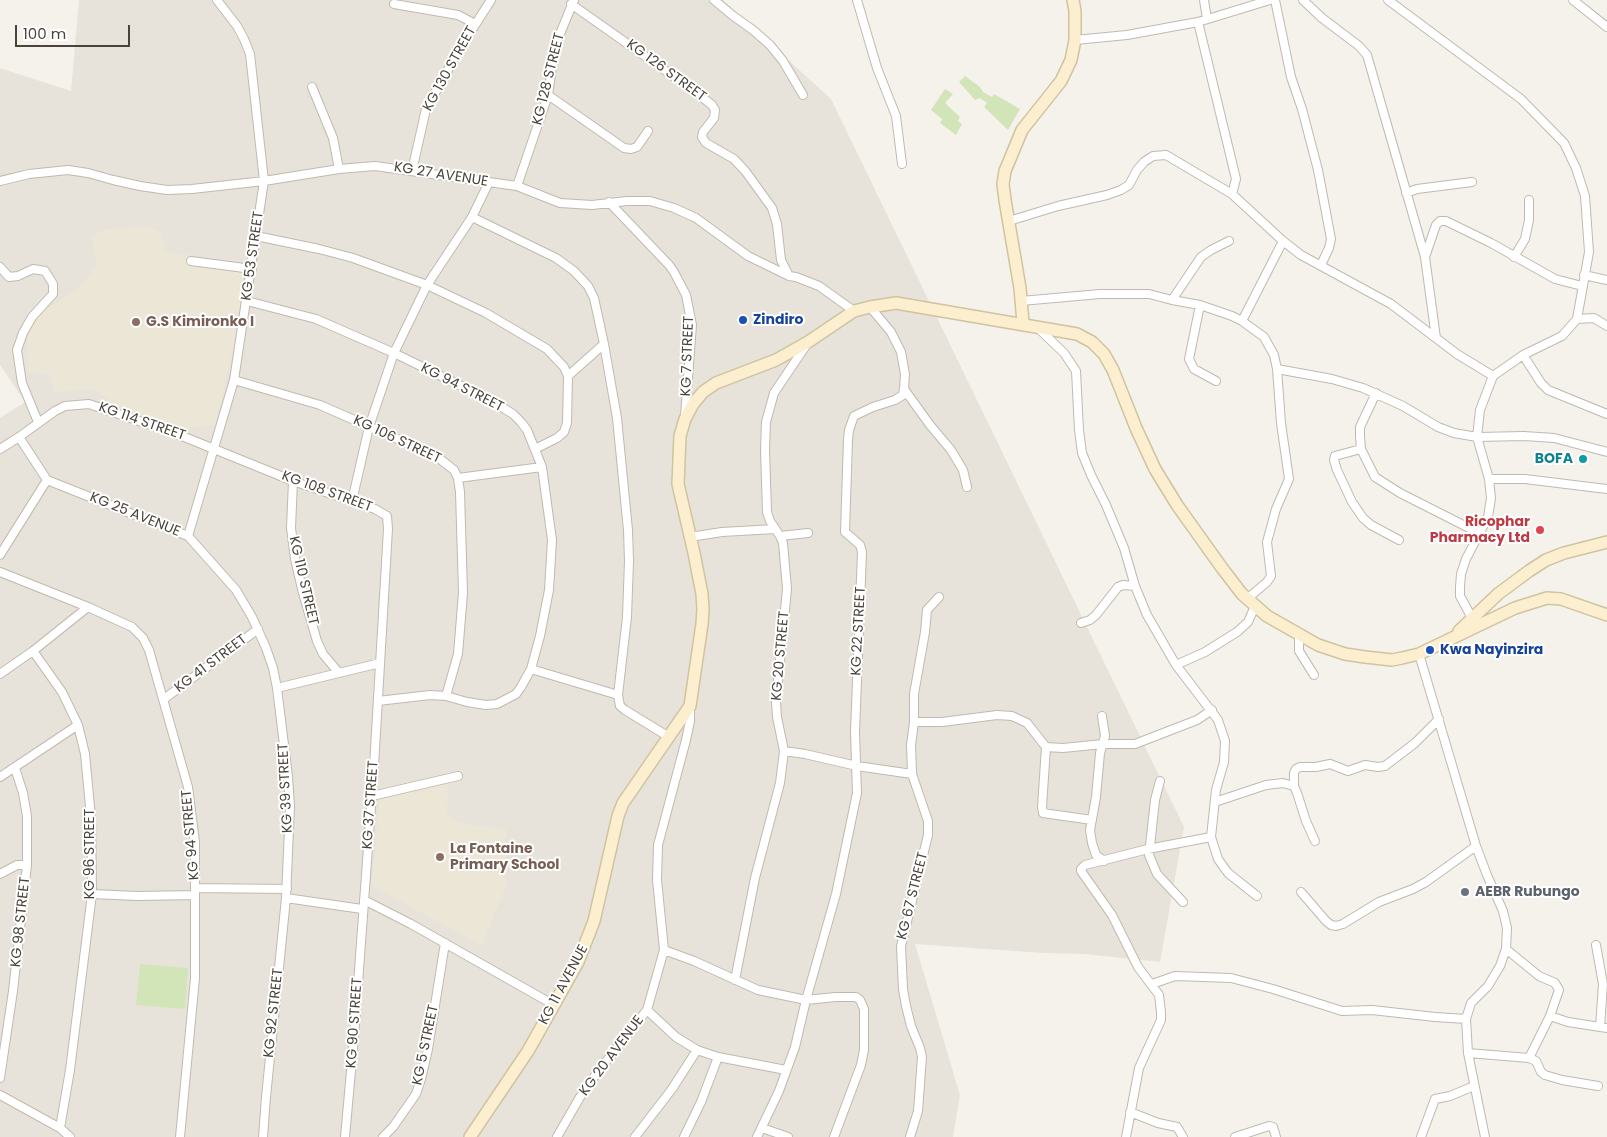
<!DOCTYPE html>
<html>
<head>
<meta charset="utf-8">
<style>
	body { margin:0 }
	#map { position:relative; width:1607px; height:1137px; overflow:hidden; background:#f5f2ec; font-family:Poppins,sans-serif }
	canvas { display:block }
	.scale { position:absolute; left:15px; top:25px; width:115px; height:22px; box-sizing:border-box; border:2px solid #49433a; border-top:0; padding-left:6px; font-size:15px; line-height:18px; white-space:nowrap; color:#49433a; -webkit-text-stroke:4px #fff; paint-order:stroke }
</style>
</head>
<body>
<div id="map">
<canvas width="1607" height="1137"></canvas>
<div class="scale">100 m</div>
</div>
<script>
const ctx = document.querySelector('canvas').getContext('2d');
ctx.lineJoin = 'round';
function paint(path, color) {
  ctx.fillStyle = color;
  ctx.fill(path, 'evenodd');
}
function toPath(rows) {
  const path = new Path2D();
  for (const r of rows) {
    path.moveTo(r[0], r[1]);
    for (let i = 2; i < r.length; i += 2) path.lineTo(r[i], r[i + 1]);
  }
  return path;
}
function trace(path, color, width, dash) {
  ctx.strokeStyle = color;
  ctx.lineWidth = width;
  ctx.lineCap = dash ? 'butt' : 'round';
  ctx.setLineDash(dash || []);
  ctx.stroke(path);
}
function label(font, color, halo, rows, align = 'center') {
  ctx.font = font + ' Poppins,sans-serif';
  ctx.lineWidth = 4;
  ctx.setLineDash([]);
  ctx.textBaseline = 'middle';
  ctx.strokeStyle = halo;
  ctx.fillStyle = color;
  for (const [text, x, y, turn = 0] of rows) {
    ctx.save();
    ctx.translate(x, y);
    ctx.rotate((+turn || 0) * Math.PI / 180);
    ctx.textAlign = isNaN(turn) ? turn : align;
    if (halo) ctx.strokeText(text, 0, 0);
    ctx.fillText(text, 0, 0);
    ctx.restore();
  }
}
const residential = toPath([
	[79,0,723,0,831,99,1184,827,1160,962,1084,954,1043,953,915,944,960,1095,953,1137,0,1137,0,418,25,402,0,365,0,68,71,91]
]);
const education = toPath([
	[148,227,161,232,166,251,248,266,233,350,215,425,174,429,133,417,92,389,55,392,50,374,27,372,28,333,41,312,69,295,83,283,97,265,91,236,107,229],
	[448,783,447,813,455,821,471,825,506,829,506,886,482,945,372,886,379,799]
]);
const green = toPath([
	[965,76,980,87,983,92,992,97,994,94,1020,109,1008,130,984,107,987,103,980,98,975,100,959,82],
	[945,89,953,94,945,103,960,117,958,121,962,124,956,135,940,123,942,119,931,110],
	[140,964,188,968,185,1009,136,1005]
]);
const street = toPath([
	[714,0,732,15,753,30,770,45,783,61,803,95],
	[857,0,877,68,896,116,902,164],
	[1204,0,1207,19],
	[1275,0,1291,77,1302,109,1318,170,1331,239,1329,248,1321,265],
	[1303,0,1322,18,1359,46,1367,55,1425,257,1436,338],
	[1388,0,1521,99,1564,143,1576,168,1585,196,1589,252,1577,319,1562,336,1523,355,1493,376,1480,410,1477,437,1489,479,1491,498,1488,517,1466,559,1461,574,1460,587,1460,596,1472,618],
	[1573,0,1607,27],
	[394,4,458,15,475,24],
	[571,4,693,90,712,105,715,110,714,118,703,132,702,137,706,143,734,159,746,172,772,208,777,224,781,260,789,276],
	[1198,22,1236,179,1232,194],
	[1075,40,1127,35,1198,22,1270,0],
	[312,87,333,138,339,169],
	[548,95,624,148,631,149,637,147,648,131],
	[412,171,426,109,459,50,491,0],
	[0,181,29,174,68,170,88,173,113,180,140,186,167,190,192,189,264,181,339,169,375,166,517,186,560,203,592,205,627,201,650,201,674,208,696,218,748,256,789,276,796,277,819,286,854,311],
	[517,186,548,95,555,46,574,0],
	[1406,193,1417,189,1472,182],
	[609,202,669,265,674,272,686,295,692,325,685,416],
	[472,217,556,258,574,271,588,286,594,298,604,344,617,418,628,530,629,561,627,617,618,695],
	[1009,221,1058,206,1107,195,1121,190,1129,185,1137,170,1144,162,1153,156,1166,155,1232,194,1283,241,1301,255,1391,304,1457,354,1493,376],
	[256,236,319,249,353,258,427,285,486,313,547,349,564,367,568,376,567,423,564,432,557,438,535,449],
	[1425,257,1436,225,1440,221,1446,221,1491,243,1555,279,1582,286],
	[1514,257,1525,239,1529,220,1529,200],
	[191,261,252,269],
	[0,267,9,277,18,276,33,269,45,271,53,284,53,294,32,317,23,333,17,350,22,383,38,422],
	[1584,275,1607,280],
	[1172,300,1201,257,1211,250,1229,241],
	[247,301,316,319,394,353,490,400,513,414,521,422,527,430,542,467,552,540,549,590,540,636,531,669],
	[1021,301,1100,294,1149,294,1172,300,1200,305,1232,316,1242,321,1264,337,1274,355,1277,369,1281,423,1289,479,1276,509,1267,542,1271,576,1267,582,1247,599],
	[1200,305,1189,359,1194,369,1216,381],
	[1577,319,1594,318,1607,326],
	[1242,321,1283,241],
	[1039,329,1064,353,1076,371,1079,430,1082,453,1091,475,1106,505,1124,548,1135,586,1147,615,1176,665,1218,720,1225,741,1224,762,1216,790,1211,837,1218,859,1228,873,1257,896],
	[1523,355,1541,383,1548,390,1607,414],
	[1277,369,1332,379,1363,388,1403,406,1438,427,1454,433,1477,437,1524,436,1554,438,1607,452],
	[568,376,604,344],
	[234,380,320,405,436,456,454,470,458,478,460,492,463,593,458,654,446,696],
	[904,389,930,425,951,450,963,470,967,487],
	[1376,393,1360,427,1360,436,1361,449,1375,477,1400,493,1481,534],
	[19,437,55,411,65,406,89,404,177,434,293,481,375,509,387,516,388,529,374,766,354,1038,345,1137],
	[0,449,19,437,47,480,188,536,236,590,252,617,266,648,273,668,277,688,288,777,290,806,286,898,266,1097,263,1137],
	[1361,449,1335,456,1334,460,1337,470,1352,502,1363,518,1371,525,1399,540],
	[458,478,542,467],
	[1489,479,1525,479,1607,489],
	[293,481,291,528,295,559,303,593,317,641,323,654,339,673],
	[352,501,369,427,394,353,427,285,472,217,489,182],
	[188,536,234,380,264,181,250,54,244,39,237,26,217,0],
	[780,536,808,533],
	[690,537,722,532,775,529],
	[0,555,47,480],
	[0,572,88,607,132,627,143,638,149,650,188,787,195,842,195,978,180,1137],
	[1081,623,1090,620,1096,615,1118,587,1123,585,1135,586],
	[1299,636,1299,651,1314,675],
	[33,651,62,692,78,725,85,754,91,817,92,894,70,1070,60,1128],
	[1419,654,1476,846,1487,875,1503,911,1507,928,1506,949,1500,966,1488,986,1471,1003,1466,1019,1468,1053,1485,1137],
	[1176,665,1205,652,1237,632,1248,622,1255,606],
	[0,674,33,651,88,607],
	[277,688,380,663],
	[164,699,258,629],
	[378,701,430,695,446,696,467,702,486,705,497,704,516,694,521,687,531,669,618,695,620,706,625,710,669,737],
	[1102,716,1105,736,1100,753,1096,797,1090,830,1092,843,1096,855,1104,861],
	[914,722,942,722,997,715,1012,716,1027,723,1046,747],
	[784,751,805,754,857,766,912,774],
	[0,777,78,725],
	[1160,781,1155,800,1149,855,1157,874,1183,902],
	[1294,786,1294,773,1296,769,1300,767,1316,767,1330,764,1348,771,1365,765,1378,767,1385,766,1415,743,1439,719],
	[372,796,458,776],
	[1215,802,1266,785,1283,783,1294,786,1297,793,1306,821,1315,841],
	[1092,820,1043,813,1042,807,1046,747,1063,748,1103,744,1135,744,1197,720,1212,710],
	[0,874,17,865,27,865],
	[196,888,287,889],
	[1301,892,1326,921,1331,925,1336,926,1343,924,1379,902,1413,889,1426,882,1476,846],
	[92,894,137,896,195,895],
	[286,898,362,909],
	[364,900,411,924,554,1005],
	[1596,945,1603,984,1600,1027],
	[1506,949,1539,976,1555,983,1559,990,1550,1016,1529,1058],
	[664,950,694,961,758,990,806,1000,835,997,856,997,860,1000,864,1009,864,1050,861,1065,834,1137],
	[735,980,755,878,780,783,784,751,777,717,776,702,787,589,783,543,780,536,770,521,767,512,765,450,766,422,774,393,807,344],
	[1152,984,1175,976,1231,978,1273,989,1342,1011,1372,1010,1435,1017,1466,1019],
	[647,1010,676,1037,697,1050,718,1057,786,1070],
	[1550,1016,1568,1022,1607,1028],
	[1468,1053,1529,1058,1536,1061,1541,1072,1545,1075,1562,1080,1598,1086],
	[0,1078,13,991,27,865,27,816,23,793,15,768],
	[0,1095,60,1128,70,1137],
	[1130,1112,1158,1123,1177,1127,1183,1137],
	[762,1128,788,1137],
	[383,1137,393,1127,416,1094,421,1079,428,1049,445,943],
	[557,1137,580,1097,596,1074,647,1010,664,950,657,880,658,845,686,740,690,721,690,707],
	[635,1137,672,1089,697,1050],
	[684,1137,701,1102,718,1057],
	[757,1137,779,1091,795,1047,806,1000,836,894,857,793,855,732,862,552,860,545,845,532,848,440,849,430,854,416,873,407,895,400,903,395,904,389,905,374,901,352,891,332,870,307],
	[910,1137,918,1111,922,1057,920,1048,911,1026,906,1006,903,989,901,946,928,835,928,821,912,774,911,745,914,722,914,694,925,632,927,610,939,597],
	[1126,1137,1139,1068,1161,1020,1161,1012,1159,995,1138,967,1112,915,1081,871,1081,869,1085,865,1148,849,1211,837],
	[1235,1137,1269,1126,1273,1127,1276,1137],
	[1421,1137,1435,1099,1450,1096,1474,1086]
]);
const secondary = toPath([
	[1023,323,1020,288,1005,200,1003,184,1005,171,1022,130,1061,81,1071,60,1075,40,1075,11,1073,0],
	[1459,631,1498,594,1529,571,1546,560,1564,553,1607,542],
	[470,1137,528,1051,578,962,594,921,618,816,623,803,690,706,702,624,703,609,702,594,694,553,678,484,680,436,685,419,693,404,703,392,716,383,776,360,808,342,854,311,870,307,896,303,1077,334,1092,342,1104,354,1113,370,1136,428,1155,469,1177,505,1222,568,1242,594,1267,616,1318,645,1345,654,1365,657,1392,660,1402,658,1419,654,1515,608,1547,598,1561,599,1607,615]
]);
const markers = [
	[743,320,5,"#1a4fb4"],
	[136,322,5,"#8d6e63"],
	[1583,459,5,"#0f9aa8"],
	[1540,530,5,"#e0444e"],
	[1430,650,5,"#1a4fb4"],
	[440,857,5,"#8d6e63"],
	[1465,892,5,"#6b7280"]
];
const streetNames = [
	["KG 130 STREET",450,69,-61],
	["KG 126 STREET",666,71,36],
	["KG 128 STREET",549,79,-76],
	["KG 27 AVENUE",441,175,9],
	["KG 53 STREET",253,256,-82],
	["KG 7 STREET",688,356,-88],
	["KG 94 STREET",462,388,27],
	["KG 114 STREET",142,422,19],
	["KG 106 STREET",397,440,25],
	["KG 108 STREET",327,492,20],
	["KG 25 AVENUE",135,515,22],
	["KG 110 STREET",303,581,77],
	["KG 22 STREET",859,631,-87],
	["KG 20 STREET",781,656,-85],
	["KG 41 STREET",211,664,-37],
	["KG 39 STREET",286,788,-93],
	["KG 37 STREET",371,805,-86],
	["KG 94 STREET",191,835,-95],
	["KG 96 STREET",90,854,-90],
	["KG 67 STREET",913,896,-76],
	["KG 98 STREET",21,922,-84],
	["KG 11 AVENUE",564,985,-62],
	["KG 92 STREET",274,1013,-84],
	["KG 90 STREET",355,1023,-86],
	["KG 5 STREET",426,1045,-78],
	["KG 20 AVENUE",612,1056,-53]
];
const transitNames = [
	["Zindiro",753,320],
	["Kwa Nayinzira",1440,650]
];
const educationNames = [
	["G.S Kimironko I",146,322],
	["La Fontaine",450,849],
	["Primary School",450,865]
];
const cultureNames = [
	["BOFA",1573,459]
];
const healthNames = [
	["Ricophar",1530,522],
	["Pharmacy Ltd",1530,538]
];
const worshipNames = [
	["AEBR Rubungo",1475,892]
];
paint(residential, '#e8e3da');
paint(education, '#ece6d7');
paint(green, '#d2e5b8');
trace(street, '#c0b9af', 10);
trace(secondary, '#d0c39f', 14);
trace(street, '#fff', 8);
trace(secondary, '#fbefd0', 11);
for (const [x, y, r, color] of markers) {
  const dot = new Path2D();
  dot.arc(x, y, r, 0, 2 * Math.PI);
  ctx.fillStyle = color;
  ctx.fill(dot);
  trace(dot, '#fff', 2);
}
label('14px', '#49433a', '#fff', streetNames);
label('bold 14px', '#164399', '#fff', transitNames, 'left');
label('bold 14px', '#785e54', '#fff', educationNames, 'left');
label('bold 14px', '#0d838f', '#fff', cultureNames, 'right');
label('bold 14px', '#be3a42', '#fff', healthNames, 'right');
label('bold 14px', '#5b616d', '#fff', worshipNames, 'left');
</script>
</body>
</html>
